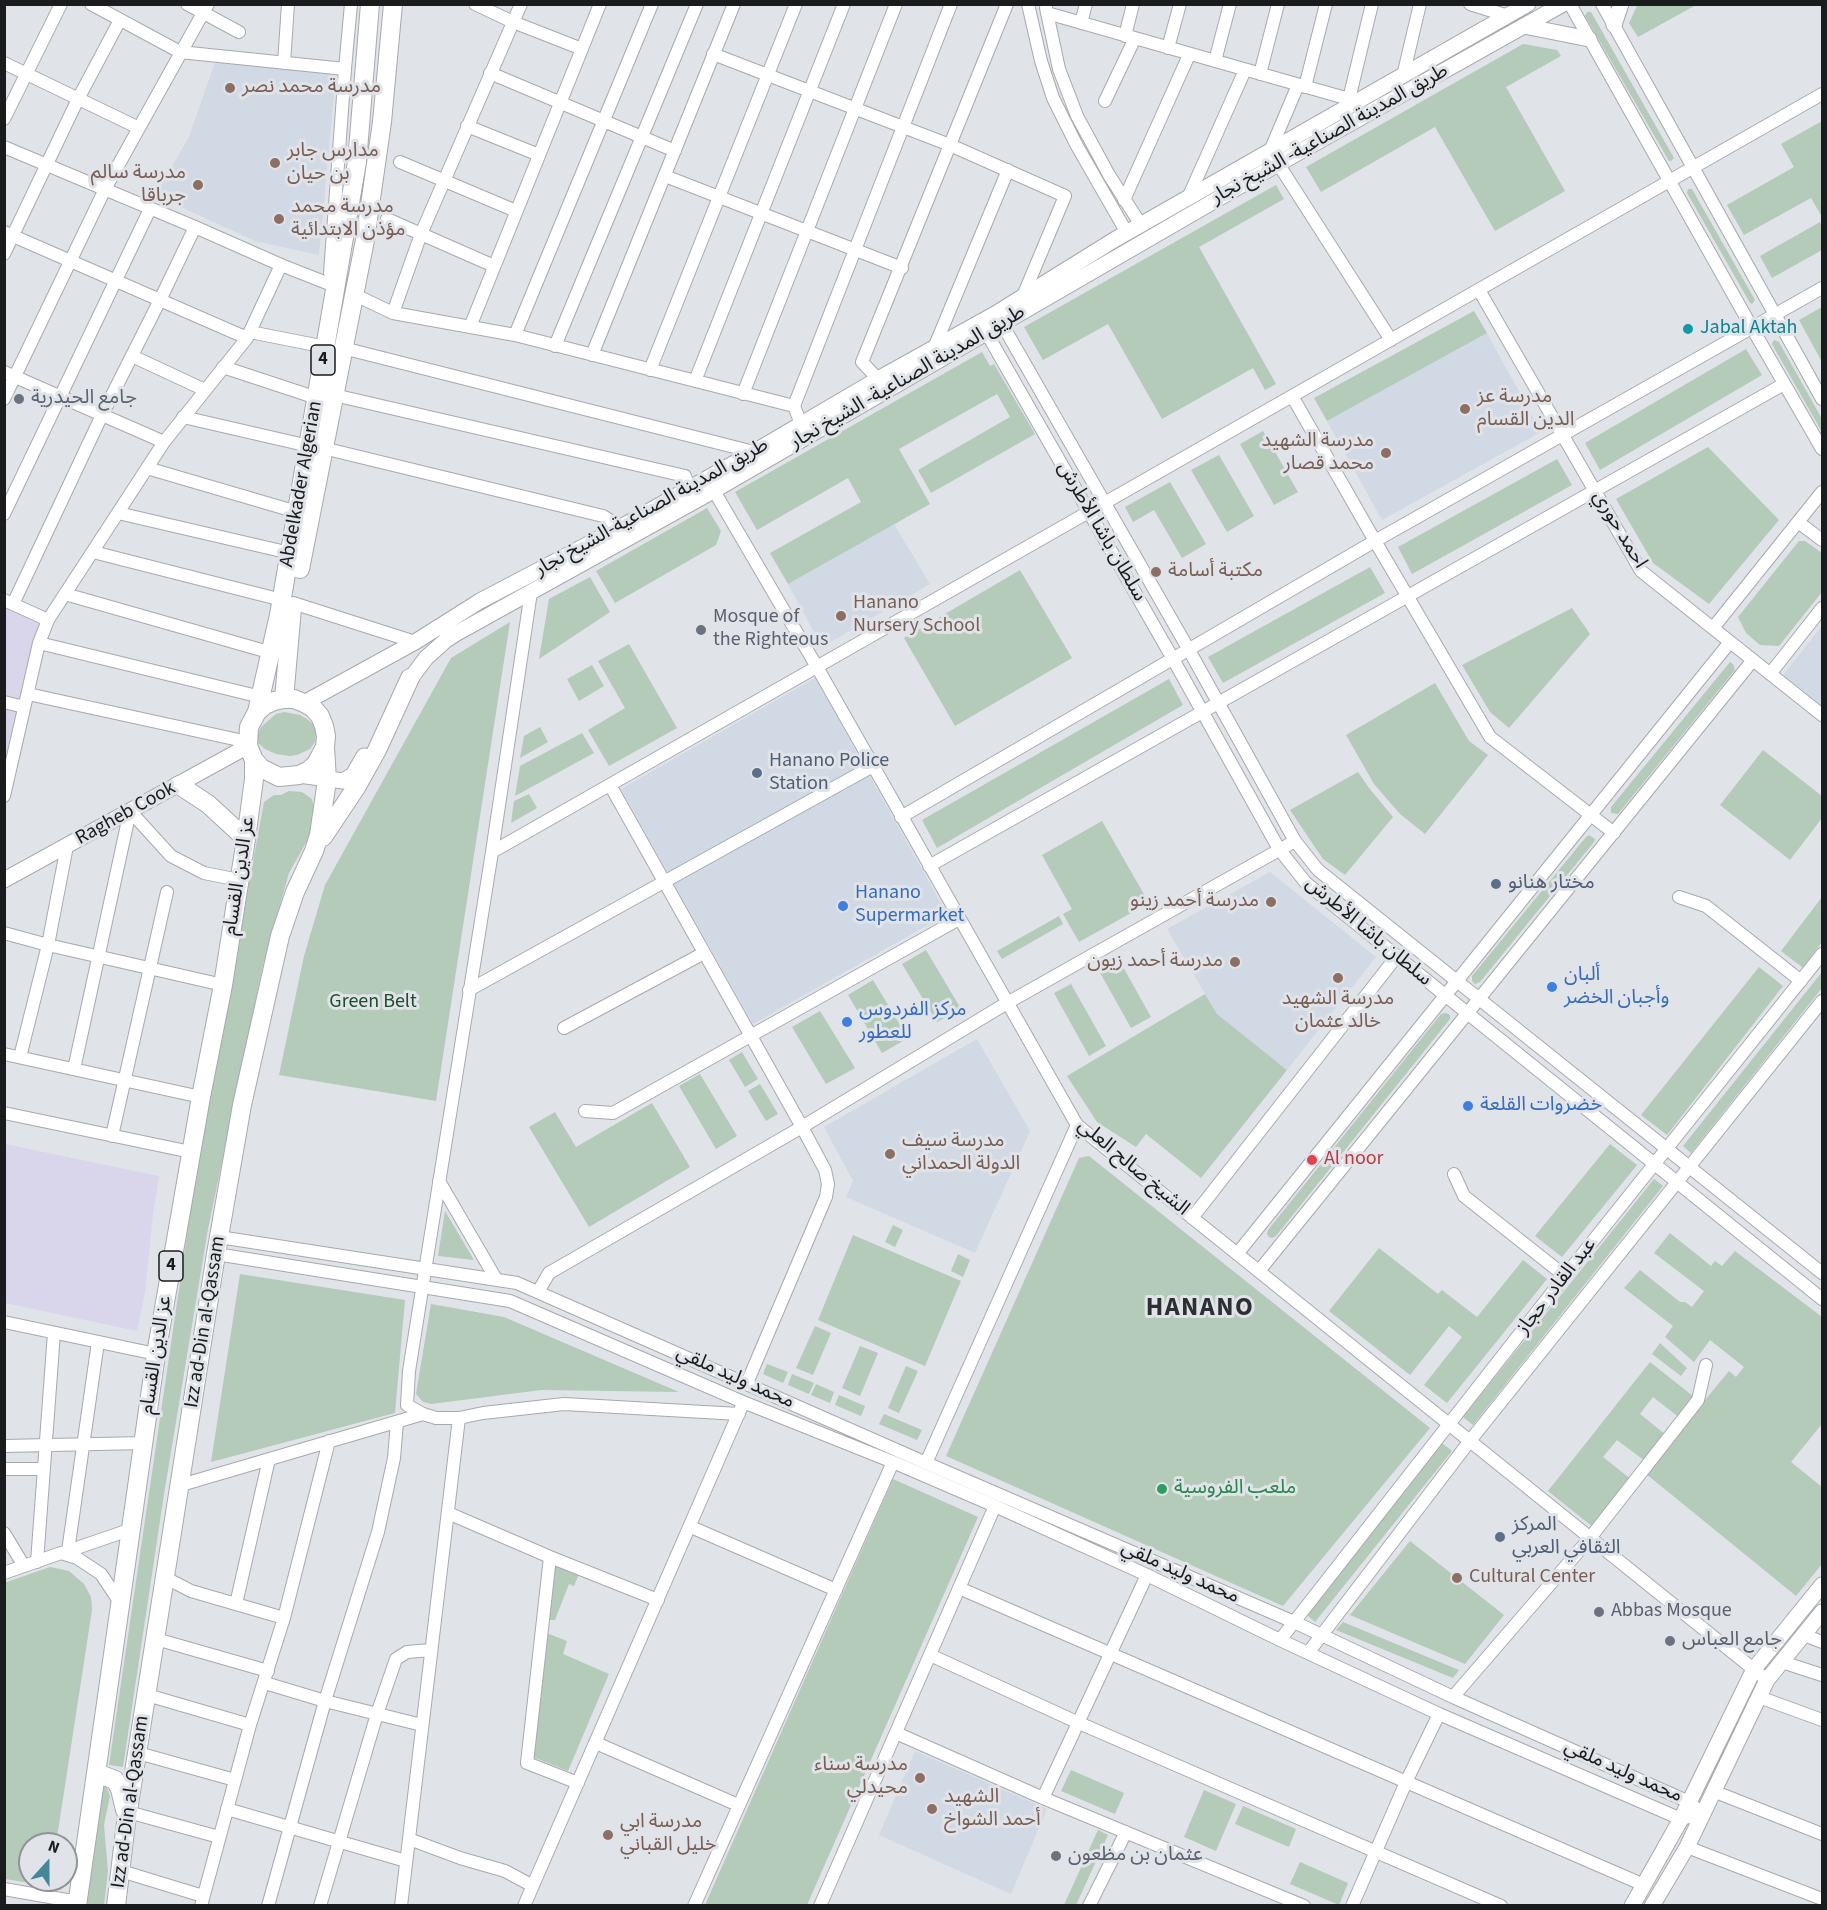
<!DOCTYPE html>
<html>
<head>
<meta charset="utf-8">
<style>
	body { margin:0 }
	#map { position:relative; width:1827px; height:1910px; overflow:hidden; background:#e0e3e8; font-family:"Source Sans 3",sans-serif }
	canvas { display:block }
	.frame { position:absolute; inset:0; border:6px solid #1a1b1d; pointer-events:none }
	.north { position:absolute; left:18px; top:1832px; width:60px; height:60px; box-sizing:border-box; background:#e0e3e8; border:2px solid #919397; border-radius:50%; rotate:21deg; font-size:16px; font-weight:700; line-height:24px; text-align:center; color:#1a1b1d }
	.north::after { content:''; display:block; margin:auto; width:21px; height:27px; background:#448796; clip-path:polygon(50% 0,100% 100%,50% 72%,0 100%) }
</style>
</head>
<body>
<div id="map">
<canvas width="1827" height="1910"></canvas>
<div class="frame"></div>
<div class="north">N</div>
</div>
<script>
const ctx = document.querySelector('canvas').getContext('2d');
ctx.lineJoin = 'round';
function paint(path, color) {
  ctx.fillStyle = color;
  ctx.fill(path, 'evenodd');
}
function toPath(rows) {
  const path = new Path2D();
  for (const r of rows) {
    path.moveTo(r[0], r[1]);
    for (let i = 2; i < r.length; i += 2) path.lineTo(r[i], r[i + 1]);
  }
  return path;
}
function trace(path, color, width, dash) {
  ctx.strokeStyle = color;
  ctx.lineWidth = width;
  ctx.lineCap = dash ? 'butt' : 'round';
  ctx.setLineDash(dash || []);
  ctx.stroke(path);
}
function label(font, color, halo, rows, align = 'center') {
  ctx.font = font + ' "Source Sans 3","Noto Sans Arabic",sans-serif';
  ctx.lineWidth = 6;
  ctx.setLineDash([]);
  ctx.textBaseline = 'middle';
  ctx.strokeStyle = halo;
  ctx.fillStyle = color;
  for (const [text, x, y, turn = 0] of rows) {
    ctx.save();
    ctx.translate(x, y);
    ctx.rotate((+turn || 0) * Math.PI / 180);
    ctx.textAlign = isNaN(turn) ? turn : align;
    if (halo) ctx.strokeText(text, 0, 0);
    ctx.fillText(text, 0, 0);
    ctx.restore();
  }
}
const built = toPath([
	[215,62,336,72,319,255,255,241,155,195,189,137],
	[1487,333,1541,432,1382,520,1327,421],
	[894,524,930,584,822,647,788,584],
	[1822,626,1822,706,1783,675],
	[815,678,947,914,753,1024,621,789],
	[1270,872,1376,957,1287,1070,1217,1014,1167,929],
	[977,1039,1030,1131,975,1253,846,1197,853,1181,824,1127],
	[915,1751,1047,1809,1011,1894,879,1835]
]);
const industrial = toPath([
	[5,605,40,620,5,771],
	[5,1144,159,1176,153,1214,145,1292,137,1331,5,1303]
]);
const green = toPath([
	[1638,4,1696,4,1696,5,1638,37,1629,23],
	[1587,12,1591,12,1674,158,1671,161,1669,161,1585,16],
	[1523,44,1557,50,1561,56,1506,87,1565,191,1495,231,1435,127,1321,192,1306,167],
	[1822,121,1822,217,1811,198,1744,235,1727,205,1794,167,1781,144],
	[1276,185,1284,199,1199,247,1276,384,1265,390,1253,368,1162,419,1108,324,1043,360,1024,327],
	[1688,189,1692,189,1755,300,1752,304,1750,303,1687,193],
	[1820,222,1822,227,1822,250,1772,278,1760,256],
	[1822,307,1822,362,1799,320],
	[1474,311,1487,333,1327,421,1314,398],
	[1774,340,1779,342,1822,419,1822,432,1773,346,1772,344],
	[1746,349,1762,375,1600,470,1585,443],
	[982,352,990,366,994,364,1035,434,931,493,918,470,1010,417,997,394,899,449,930,504,788,584,770,553,861,502,848,478,757,530,735,492],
	[1263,431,1298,492,1274,505,1240,444],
	[1708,447,1779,520,1709,604,1653,563,1616,499],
	[1219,455,1254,516,1227,532,1191,470],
	[1557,459,1572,485,1412,574,1398,547],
	[1170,482,1206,544,1182,558,1154,510,1133,522,1125,507],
	[707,508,721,531,716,545,615,603,596,571],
	[1799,541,1805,541,1822,553,1822,592,1779,646,1760,645,1746,633,1738,617],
	[1370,567,1385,593,1223,683,1208,657],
	[1020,570,1072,658,955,726,904,638],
	[590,577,610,612,539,659,549,599],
	[1572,608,1590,634,1509,728,1490,712,1462,665],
	[510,622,436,1101,279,1075,304,956,325,885,451,658],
	[629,644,677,728,609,766,588,730,625,708,598,661],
	[1730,662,1733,664,1735,670,1618,814,1611,813,1611,807],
	[592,665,604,686,579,701,567,679],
	[1169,679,1183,705,937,848,922,820],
	[1435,683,1469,741,1488,755,1425,834,1400,814,1374,784,1346,735],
	[284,712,300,715,307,719,314,725,316,734,315,742,310,749,297,755,290,756,276,754,265,749,258,743,258,734,261,727,276,714],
	[540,727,548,742,520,758,524,736],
	[582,733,594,753,515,796,520,766],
	[1763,750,1822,796,1822,818,1790,860,1720,805],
	[1358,772,1369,788,1393,817,1345,875,1323,859,1290,810],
	[289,791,302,792,312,799,317,823,289,873,263,965,208,1229,164,1494,123,1767,109,1765,199,1153,264,802,274,795,281,795],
	[529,794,537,808,511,823,514,801],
	[1102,821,1149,903,1079,942,1063,914,1072,909,1042,855],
	[1589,835,1595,839,1594,842,1480,982,1475,984,1472,981,1472,976,1586,837],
	[1822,897,1822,942,1803,968,1781,951],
	[1059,916,1063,924,1002,959,997,951],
	[926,950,961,1009,937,1022,902,964],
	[1118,958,1151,1017,1131,1028,1098,969],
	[1759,967,1783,986,1667,1135,1641,1115],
	[1822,972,1822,988,1691,1153,1683,1146],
	[873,980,908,1038,882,1053,848,995],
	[1071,984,1106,1046,1089,1056,1054,993],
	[1205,994,1217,1014,1287,1070,1201,1178,1146,1134,1136,1147,1097,1122,1067,1076],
	[820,1011,855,1068,826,1084,792,1027],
	[1446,1013,1450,1015,1450,1019,1276,1236,1272,1238,1269,1237,1267,1234,1268,1230,1441,1014],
	[742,1052,758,1079,745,1087,729,1060],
	[700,1074,737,1136,716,1149,679,1086],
	[760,1084,778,1114,766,1121,748,1091],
	[652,1103,690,1167,589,1227,529,1127,555,1112,576,1147],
	[1610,1144,1637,1165,1562,1257,1535,1236],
	[1089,1156,1430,1428,1283,1606,946,1456,1079,1158],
	[1654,1179,1663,1186,1473,1425,1463,1417],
	[445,1211,474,1260,438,1256],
	[893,1225,903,1230,895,1247,885,1242],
	[1670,1233,1711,1266,1715,1261,1722,1266,1735,1251,1822,1317,1822,1424,1791,1462,1822,1487,1822,1564,1796,1596,1645,1473,1729,1371,1736,1377,1744,1367,1710,1340,1694,1362,1665,1337,1673,1326,1624,1288,1640,1270,1680,1302,1685,1302,1692,1307,1704,1291,1654,1253],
	[853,1235,961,1281,925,1366,818,1320],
	[1379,1248,1438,1294,1442,1290,1477,1317,1523,1260,1547,1279,1447,1403,1424,1385,1462,1337,1449,1326,1410,1375,1329,1311],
	[958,1254,970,1260,963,1277,951,1271],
	[240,1274,405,1300,395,1413,211,1462],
	[431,1304,504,1317,679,1392,541,1390,431,1404,423,1402,416,1394],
	[815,1326,831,1333,813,1375,796,1368],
	[1660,1343,1687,1368,1681,1376,1652,1354],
	[860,1346,878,1353,860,1396,842,1388],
	[1650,1362,1698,1400,1680,1418,1653,1397,1640,1414,1666,1435,1645,1461,1617,1440,1603,1457,1632,1480,1594,1528,1548,1491],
	[767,1364,788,1372,783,1383,763,1374],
	[906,1366,918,1371,899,1413,888,1408],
	[792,1374,814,1383,809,1394,788,1385],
	[816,1384,834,1392,830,1403,811,1395],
	[839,1395,865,1406,861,1416,835,1405],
	[884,1414,922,1430,917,1440,879,1424],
	[1442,1443,1452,1451,1315,1622,1306,1614],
	[893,1479,978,1517,807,1905,705,1905],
	[1410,1541,1504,1615,1465,1664,1350,1615],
	[554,1564,579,1574,574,1586,569,1584,555,1620,544,1620],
	[50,1567,69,1571,84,1584,91,1597,92,1610,56,1844,30,1844,30,1880,50,1880,49,1886,5,1879,4,1583],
	[1343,1622,1459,1670,1453,1678,1336,1630],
	[544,1632,567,1641,563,1654,609,1674,568,1771,533,1757],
	[1071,1770,1124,1793,1115,1814,1061,1791],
	[105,1783,110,1796,104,1825,108,1871,104,1905,87,1906,101,1801],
	[1204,1790,1236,1804,1216,1851,1184,1837],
	[1243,1806,1296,1829,1289,1847,1235,1824],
	[1098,1830,1108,1835,1076,1905,1064,1905],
	[1300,1862,1348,1883,1339,1905,1290,1884]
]);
const minor = toPath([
	[91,4,180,52,345,69,330,273],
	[187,4,239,32],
	[475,4,513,22,582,49],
	[1028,4,1041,61,1053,98,1077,146,1127,233],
	[1470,4,1508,16],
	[1570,4,1752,328,1822,449],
	[1602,4,1822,399],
	[1046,8,1059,69,1077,116,1109,175,1141,225],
	[1047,13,1356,101],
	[1081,23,1086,4],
	[1125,36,1133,4],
	[1168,48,1180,4],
	[713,54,950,145,1065,196,1023,296],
	[1215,61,1230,4],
	[4,63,139,128],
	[284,63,288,4],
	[345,69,351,4],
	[490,73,675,151],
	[1260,74,1278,4],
	[1403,76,1420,4],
	[1298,85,1270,151,1391,340],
	[1305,87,1326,4],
	[1349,99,1372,4],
	[1105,101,1135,38],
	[4,119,61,4],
	[467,126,539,155],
	[4,147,195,227,281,265,337,287],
	[400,162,516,211],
	[665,176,902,268],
	[1188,198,1245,70],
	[1124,200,1189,55],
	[387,219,494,266],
	[4,232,247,338],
	[4,254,78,99,120,20],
	[1479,290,1641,571,1822,715],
	[353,294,393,313,515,335,794,406],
	[393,313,421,234,521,4],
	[998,317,1189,650,1295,841,1318,870,1822,1273],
	[982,325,1173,659,1279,849,1306,883,1822,1299],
	[470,327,600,4],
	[250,332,326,347],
	[515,335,652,4],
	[555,346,697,4],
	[343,348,754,452],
	[934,348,1008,170],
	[592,355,734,4],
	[132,356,205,390],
	[223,367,317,398],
	[650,370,796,4],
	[4,372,164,442],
	[878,379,862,362,1007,4],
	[695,381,844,4],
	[743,394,896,4],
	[334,395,685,476,689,488],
	[1292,396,1375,541,1490,737,1614,833],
	[4,399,105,189,208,4],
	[183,417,309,446],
	[801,424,794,406,951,4],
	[323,448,603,516,621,527],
	[147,468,297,512],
	[710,484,817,667,1077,1125,1767,1680],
	[118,513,290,553],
	[4,514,150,209],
	[1798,522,1822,540],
	[93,552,282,600],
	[531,592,492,852,409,1371,407,1405,423,1414,436,1418,459,1418,483,1413,564,1404,739,1414],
	[65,594,272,653],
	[4,600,48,620,164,442,247,338,281,265],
	[293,603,415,642],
	[13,604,102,415,160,300,195,227],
	[1713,628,1822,492],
	[39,643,261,697],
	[1770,674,1822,608],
	[28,694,248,742],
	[4,702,24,707],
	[610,785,802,1127,825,1170,828,1184,826,1197,747,1383],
	[4,796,39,643,48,620],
	[130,811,171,856,204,873,239,880],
	[901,817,1375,541,1822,288],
	[492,852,1822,94],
	[929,866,1784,384],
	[1679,897,1706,906,1801,981],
	[4,933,48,945,223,985],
	[469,990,873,766],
	[564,1028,704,953],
	[4,1054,201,1097],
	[20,1057,48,945,67,846],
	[74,1069,130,811],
	[585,1111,613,1113,959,919],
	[4,1113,191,1152],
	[112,1136,167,892],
	[1454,1174,1464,1196,1565,1276],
	[439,1181,496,1279],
	[1192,1218,1397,956],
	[219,1237,517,1283,926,1463,1294,1622,1453,1697,1689,1802,1703,1814],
	[216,1254,510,1301,743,1402,893,1462,995,1506,1147,1575,1280,1640,1439,1714,1681,1819,1703,1814],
	[1237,1254,1730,642],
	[1259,1271,1753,660],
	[538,1292,549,1273,802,1127,1007,1003,1295,841],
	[4,1322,156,1354],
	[4,1446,144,1443],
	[926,1463,1077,1125],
	[4,1469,44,1469],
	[181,1485,423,1414],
	[448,1513,550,1557,658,1600],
	[691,1527,836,1590],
	[4,1533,24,1566],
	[68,1551,98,1342],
	[62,1553,132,1529],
	[550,1557,527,1763,578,1783],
	[37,1562,54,1333],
	[4,1573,61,1553,77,1558,101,1574,121,1604],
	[166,1578,191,1591,284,1618],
	[959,1588,1644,1885],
	[236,1604,269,1459],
	[1804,1635,1822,1642],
	[156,1639,268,1671],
	[1280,1640,1565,1276,1822,954],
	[1308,1653,1469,1442,1822,1001],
	[930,1655,1079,1723,1501,1906],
	[1782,1662,1822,1675],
	[265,1683,325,1701,422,1725],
	[147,1695,250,1725],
	[1453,1697,1590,1538,1698,1400,1706,1365],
	[1759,1697,1822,1720],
	[896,1733,1043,1798,1304,1906],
	[596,1743,738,1805],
	[138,1753,235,1780],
	[1713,1791,1822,1834],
	[1043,1798,1147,1575],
	[227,1809,406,1861],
	[128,1812,219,1837],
	[409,1839,460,1858,505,1871,533,1886],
	[1687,1847,1822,1899],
	[121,1871,203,1896],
	[4,1889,78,1902],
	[201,1906,250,1725,284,1618,329,1441],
	[268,1906,325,1701,378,1532,394,1458,397,1422],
	[320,1906,377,1714,396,1659,407,1652,431,1650],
	[401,1906,459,1418],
	[524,1906,741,1408],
	[694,1906,893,1462],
	[820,1906,995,1506],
	[1089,1906,1126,1832],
	[1352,1906,1407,1780,1439,1714]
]);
const major = toPath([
	[1614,25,1621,4],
	[1524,26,1589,39],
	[405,686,426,658,446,640,457,633,713,491,1278,164,1563,4],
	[304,703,415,642,480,601,621,527,754,452,878,379,995,314,1114,240,1528,4],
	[299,775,343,781,353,775,364,756],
	[4,880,248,746],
	[1632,1906,1681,1819,1754,1669,1822,1585],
	[1652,1906,1687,1847,1767,1680,1822,1612]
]);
const highway = toPath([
	[300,569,365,240,382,122,393,4],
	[284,699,292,608],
	[257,712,279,615,357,162,370,4],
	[179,785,208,804,246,839],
	[323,837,357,786,377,750,410,678],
	[97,1773,115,1780,120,1789,125,1810],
	[77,1906,156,1354,201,1097,223,985,246,839,254,779,254,760,248,746,249,727,257,712,265,705,274,701,284,699,294,699,304,703,313,708,320,716,324,726,326,736,325,747,316,764,308,771,299,775,279,777,261,768,254,760],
	[116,1906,126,1823,216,1254,242,1105,280,936,295,892,314,851,319,835,327,780,325,747]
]);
const markers = [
	[230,88,6,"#8d6e63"],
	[275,163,6,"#8d6e63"],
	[198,185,6,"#8d6e63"],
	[279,219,6,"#8d6e63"],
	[1688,329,6,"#0f9aa8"],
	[19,399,6,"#6b7280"],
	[1465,409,6,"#8d6e63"],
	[1386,453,6,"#8d6e63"],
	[1156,572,6,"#8d6e63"],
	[841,616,6,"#8d6e63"],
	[701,630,6,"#6b7280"],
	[757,773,6,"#5c6f8a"],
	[1496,884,6,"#5c6f8a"],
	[1271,902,6,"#8d6e63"],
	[843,906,6,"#3f7fe0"],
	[1235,962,6,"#8d6e63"],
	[1338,978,6,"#8d6e63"],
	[1552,987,6,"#3f7fe0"],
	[847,1022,6,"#3f7fe0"],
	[1468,1106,6,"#3f7fe0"],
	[890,1154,6,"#8d6e63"],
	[1312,1160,6,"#e0444e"],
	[1162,1489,6,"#2e9e5b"],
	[1500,1537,6,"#5c6f8a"],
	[1457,1578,6,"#8d6e63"],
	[1599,1612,6,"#6b7280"],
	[1670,1641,6,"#6b7280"],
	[920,1778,6,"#8d6e63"],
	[932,1809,6,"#8d6e63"],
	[608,1835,6,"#8d6e63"],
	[1056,1856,6,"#6b7280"]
];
const shields = [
	[323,360,24],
	[171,1266,24]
];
const shieldNames = [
	["4",323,360],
	["4",171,1266]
];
const educationNames = [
	["مدرسة محمد نصر",242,88],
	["مدارس جابر",287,152],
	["بن حيان",287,175],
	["مدرسة سالم",186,174,"right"],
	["جرباقا",186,197,"right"],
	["مدرسة محمد",291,208],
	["مؤذن الابتدائية",291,231],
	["مدرسة عز",1477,398],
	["الدين القسام",1477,421],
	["مدرسة الشهيد",1374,442,"right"],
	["محمد قصار",1374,465,"right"],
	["مكتبة أسامة",1168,572],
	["Hanano",853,604],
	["Nursery School",853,627],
	["مدرسة أحمد زينو",1259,902,"right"],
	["مدرسة أحمد زيون",1223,962,"right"],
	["مدرسة الشهيد",1338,1000,"center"],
	["خالد عثمان",1338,1023,"center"],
	["مدرسة سيف",902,1142],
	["الدولة الحمداني",902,1165],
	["Cultural Center",1469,1578],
	["مدرسة سناء",908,1766,"right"],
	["محيدلي",908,1789,"right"],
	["الشهيد",944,1798],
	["أحمد الشواخ",944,1821],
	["مدرسة ابي",620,1823],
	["خليل القباني",620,1846]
];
const streetNames = [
	["طريق المدينة الصناعية- الشيخ نجار",1330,135,-29],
	["طريق المدينة الصناعية- الشيخ نجار",908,378,-30],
	["Abdelkader Algerian",302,484,-80],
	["طريق المدينة الصناعية-الشيخ نجار",652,508,-29],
	["احمد حوري",1619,530,59],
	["سلطان باشا الأطرش",1101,532,60],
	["Ragheb Cook",126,814,-29],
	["عز الدين القسام",240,876,-81],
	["سلطان باشا الأطرش",1368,932,40],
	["الشيخ صالح العلي",1133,1168,40],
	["عبد القادر حجاز",1557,1287,-52],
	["Izz ad-Din al-Qassam",206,1322,-81],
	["عز الدين القسام",157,1355,-81],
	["محمد وليد ملقي",735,1378,24],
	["محمد وليد ملقي",1180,1573,24],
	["محمد وليد ملقي",1623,1772,24],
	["Izz ad-Din al-Qassam",131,1802,-82]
];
const cultureNames = [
	["Jabal Aktah",1700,329]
];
const worshipNames = [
	["جامع الحيدرية",31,399],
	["Mosque of",713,618],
	["the Righteous",713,641],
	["Abbas Mosque",1611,1612],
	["جامع العباس",1682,1641],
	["عثمان بن مظعون",1068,1856]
];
const serviceNames = [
	["Hanano Police",769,762],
	["Station",769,785],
	["مختار هنانو",1508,884],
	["المركز",1512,1526],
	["الثقافي العربي",1512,1549]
];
const shopNames = [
	["Hanano",855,894],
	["Supermarket",855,917],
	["ألبان",1564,976],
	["وأجبان الخضر",1564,999],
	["مركز الفردوس",859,1011],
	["للعطور",859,1034],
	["خضروات القلعة",1480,1106]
];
const parkNames = [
	["Green Belt",373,1003]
];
const healthNames = [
	["Al noor",1324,1160]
];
const leisureNames = [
	["ملعب الفروسية",1174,1489]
];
const districtNames = [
	["HANANO",1200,1309]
];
paint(built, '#d1d9e4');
paint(industrial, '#d9d6ec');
paint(green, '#b3cbb8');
trace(minor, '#a6a9ae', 14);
trace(major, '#a6a9ae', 17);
trace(highway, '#a6a9ae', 20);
trace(minor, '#fff', 12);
trace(major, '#fff', 15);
trace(highway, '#fff', 18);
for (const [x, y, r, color] of markers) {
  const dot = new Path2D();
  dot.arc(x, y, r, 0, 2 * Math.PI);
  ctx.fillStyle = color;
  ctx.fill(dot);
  trace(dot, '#e0e3e8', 2);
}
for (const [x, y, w] of shields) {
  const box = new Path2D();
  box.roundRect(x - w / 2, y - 15, w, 30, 4.5);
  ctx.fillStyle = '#e0e3e8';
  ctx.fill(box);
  trace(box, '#1a1b1d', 1.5);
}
label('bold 18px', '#1a1b1d', null, shieldNames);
label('20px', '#785e54', '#e0e3e8', educationNames, 'left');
label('20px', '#1a1b1d', '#e0e3e8', streetNames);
label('20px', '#0d838f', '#e0e3e8', cultureNames, 'left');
label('20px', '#5b616d', '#e0e3e8', worshipNames, 'left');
label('20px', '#4e5e75', '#e0e3e8', serviceNames, 'left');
label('20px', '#366cbe', '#e0e3e8', shopNames, 'left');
label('20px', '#1c4e2c', '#e0e3e8', parkNames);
label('20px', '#be3a42', '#e0e3e8', healthNames, 'left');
label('20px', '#27864d', '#e0e3e8', leisureNames, 'left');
ctx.letterSpacing = '1.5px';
label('bold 26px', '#2d3033', '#e0e3e8', districtNames);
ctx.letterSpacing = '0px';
</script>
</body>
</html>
